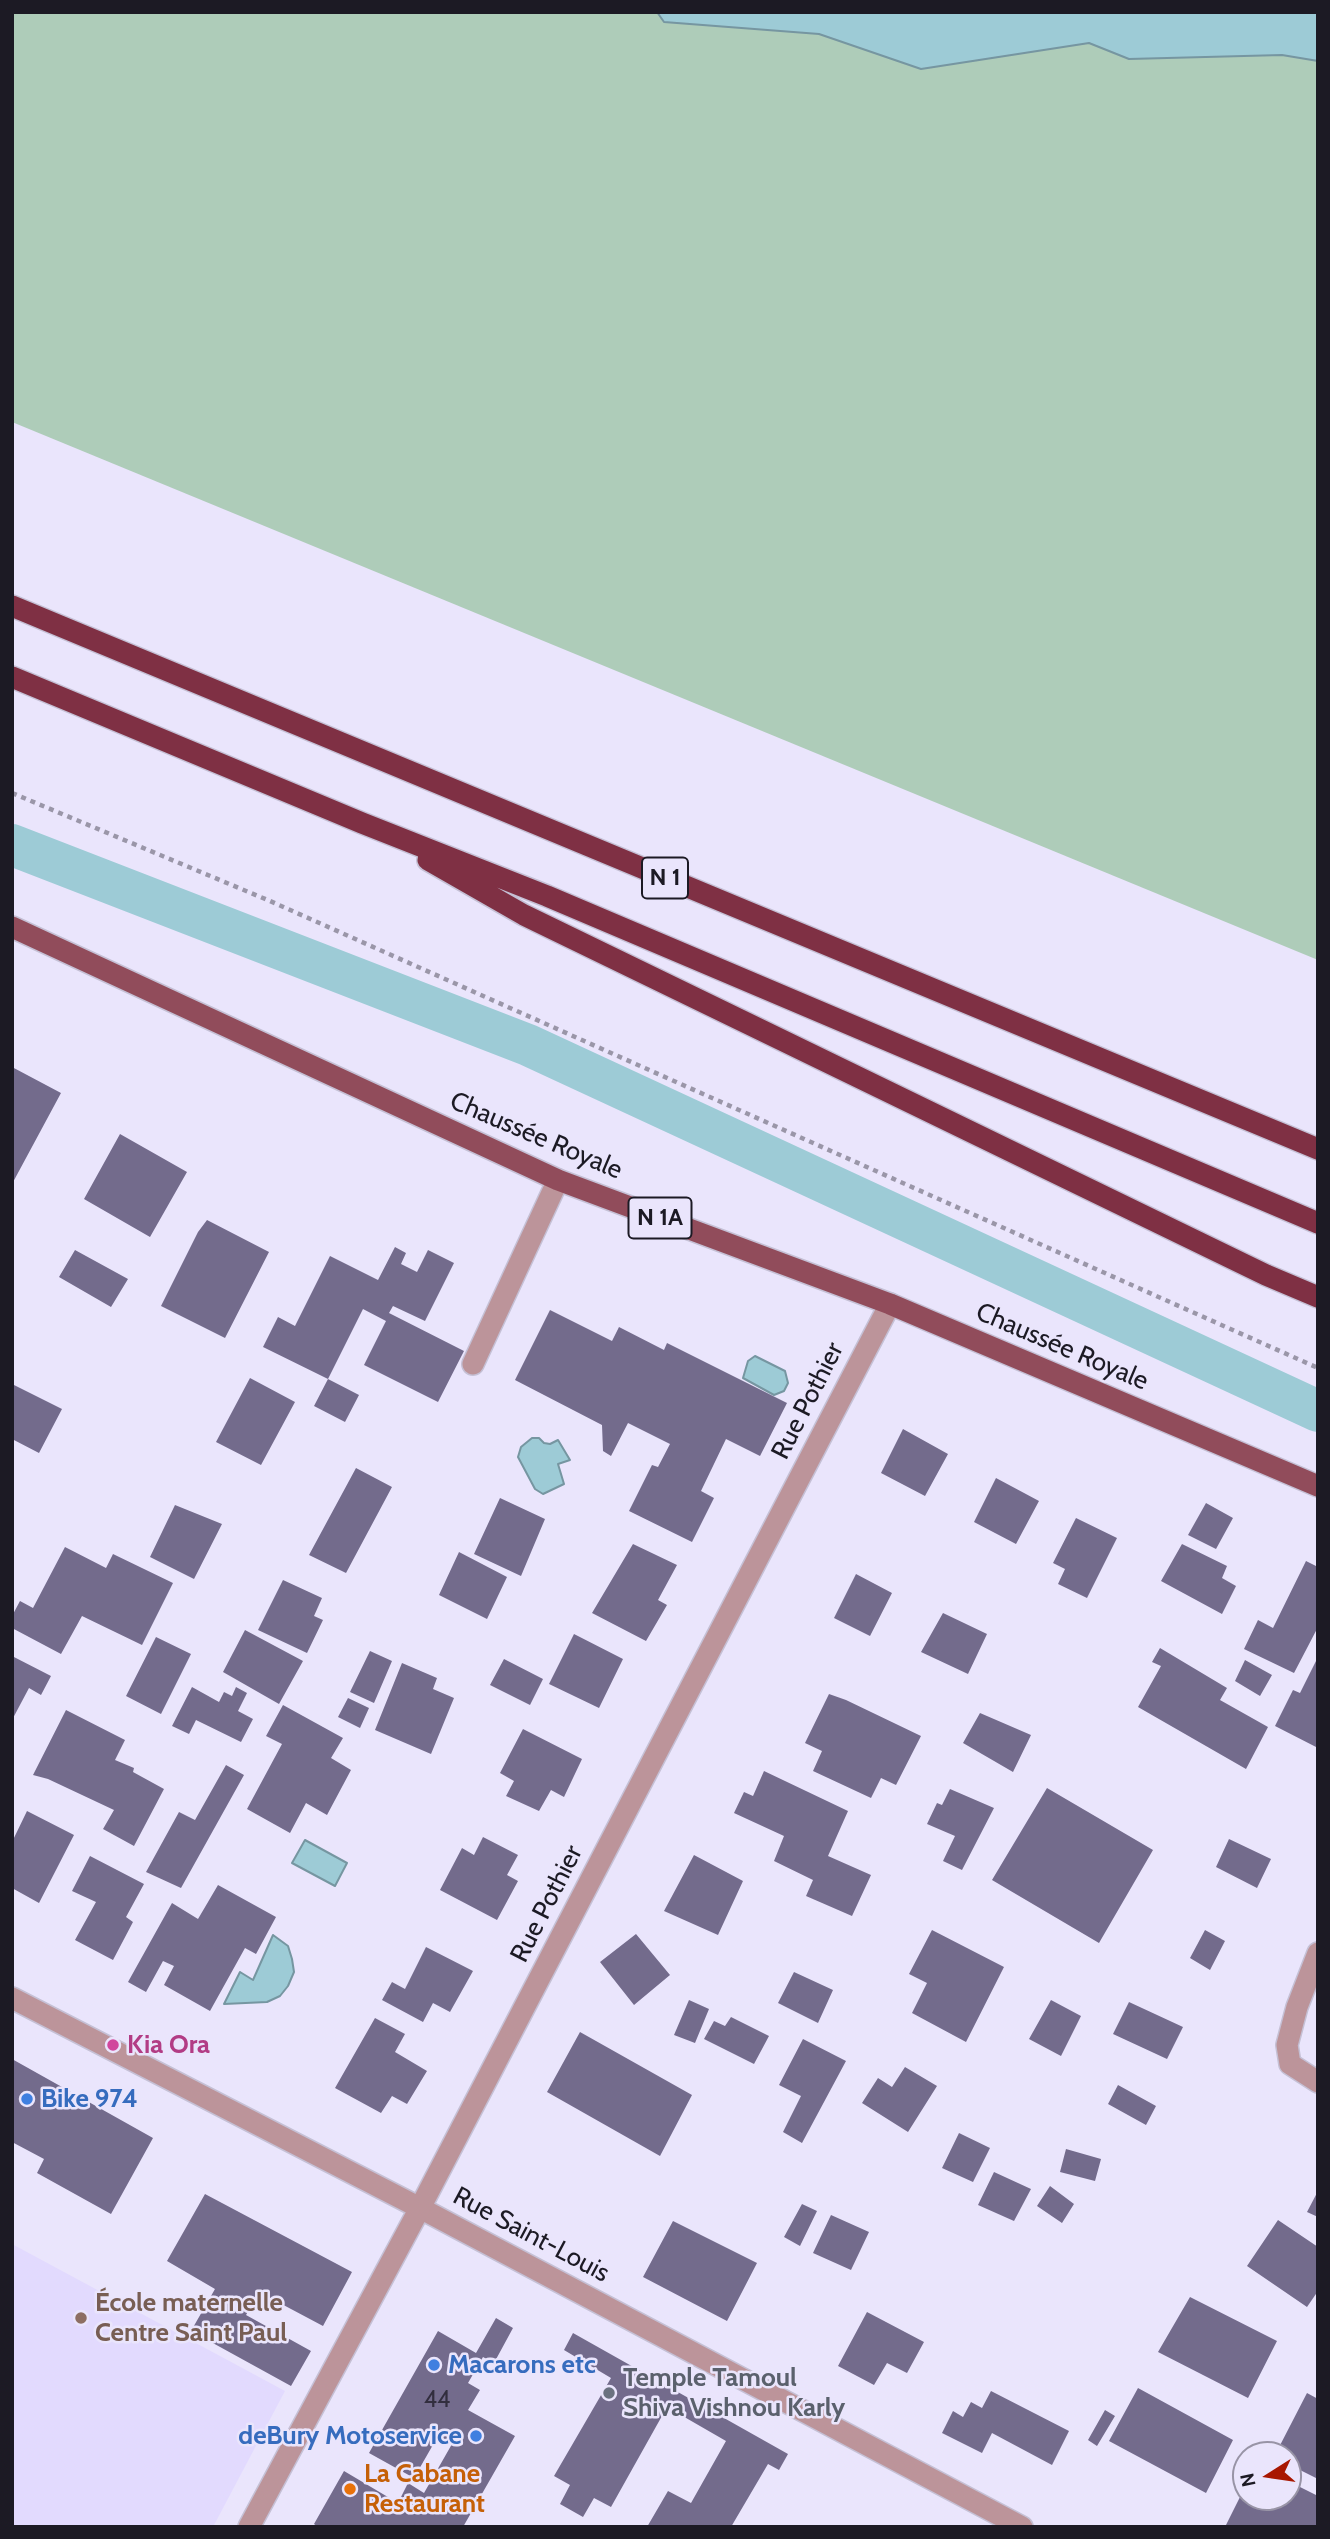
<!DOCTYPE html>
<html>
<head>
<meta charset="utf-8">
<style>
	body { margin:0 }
	#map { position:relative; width:1330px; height:2539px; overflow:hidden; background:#eae5fc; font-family:Cabin,sans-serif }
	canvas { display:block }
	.frame { position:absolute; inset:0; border:14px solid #1c1a24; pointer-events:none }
	.north { position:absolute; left:1232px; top:2441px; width:70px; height:70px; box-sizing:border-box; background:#eae5fc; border:2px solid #9894a6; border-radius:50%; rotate:258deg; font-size:19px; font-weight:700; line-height:28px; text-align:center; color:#1c1a24 }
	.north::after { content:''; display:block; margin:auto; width:24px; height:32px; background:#a81701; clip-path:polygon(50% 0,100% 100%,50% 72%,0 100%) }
</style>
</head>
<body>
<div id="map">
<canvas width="1330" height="2539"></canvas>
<div class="frame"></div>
<div class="north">N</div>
</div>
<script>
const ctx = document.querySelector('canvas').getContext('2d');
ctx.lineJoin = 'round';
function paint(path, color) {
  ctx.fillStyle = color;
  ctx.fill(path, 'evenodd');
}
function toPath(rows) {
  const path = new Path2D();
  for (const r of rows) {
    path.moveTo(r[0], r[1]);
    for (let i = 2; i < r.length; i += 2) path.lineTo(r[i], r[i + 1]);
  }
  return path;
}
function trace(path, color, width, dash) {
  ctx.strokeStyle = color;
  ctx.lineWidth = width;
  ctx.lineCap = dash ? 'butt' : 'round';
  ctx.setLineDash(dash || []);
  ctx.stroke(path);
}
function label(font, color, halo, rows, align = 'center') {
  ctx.font = font + ' Cabin,sans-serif';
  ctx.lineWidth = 5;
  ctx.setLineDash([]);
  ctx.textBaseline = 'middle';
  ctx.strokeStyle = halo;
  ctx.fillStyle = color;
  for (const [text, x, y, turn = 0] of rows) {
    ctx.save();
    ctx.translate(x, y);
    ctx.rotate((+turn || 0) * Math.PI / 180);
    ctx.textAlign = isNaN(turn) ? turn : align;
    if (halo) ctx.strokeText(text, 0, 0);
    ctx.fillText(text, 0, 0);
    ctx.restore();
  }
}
const built = toPath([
	[12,2244,285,2391,213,2527,12,2527]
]);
const green = toPath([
	[12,12,1318,12,1318,960,12,422]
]);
const water = toPath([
	[657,12,1318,12,1318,61,1282,55,1129,59,1089,43,921,69,819,34,664,22,657,12],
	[755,1356,785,1371,788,1383,784,1391,774,1395,743,1378,748,1361,755,1356],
	[532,1438,539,1438,544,1443,550,1444,558,1440,570,1460,558,1464,564,1484,543,1494,535,1489,518,1457,521,1447,532,1438],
	[305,1840,347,1863,335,1886,292,1863,305,1840],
	[273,1935,288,1946,292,1959,294,1972,288,1986,280,1996,267,2002,224,2004,240,1972,253,1980,273,1935]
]);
const canal = toPath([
	[12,845,528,1045,1318,1411]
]);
const building = toPath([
	[12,1067,61,1093,12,1184],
	[120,1134,187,1172,150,1237,84,1199],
	[207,1220,269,1252,225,1338,161,1306,198,1232],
	[395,1247,406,1253,401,1264,417,1272,428,1250,454,1263,425,1321,393,1306,389,1313,464,1351,438,1402,364,1365,386,1321,363,1309,328,1379,359,1395,345,1422,314,1406,328,1379,263,1347,278,1317,295,1326,330,1256,378,1280],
	[75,1250,128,1279,111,1307,59,1277],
	[550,1310,612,1341,619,1327,664,1350,667,1343,787,1403,760,1456,726,1439,701,1491,714,1498,692,1542,629,1511,652,1465,658,1467,670,1444,628,1423,611,1456,603,1451,602,1425,515,1380],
	[250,1378,295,1402,261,1465,216,1442],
	[12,1384,62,1409,39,1453,12,1439],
	[903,1429,948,1454,925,1496,881,1473],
	[356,1468,392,1487,346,1573,309,1555],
	[996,1478,1039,1501,1016,1544,974,1522],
	[500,1498,545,1519,521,1576,474,1554],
	[1206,1503,1233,1518,1216,1549,1188,1535],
	[175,1505,222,1524,194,1579,150,1557],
	[1076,1518,1117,1538,1087,1598,1058,1584,1065,1569,1053,1563],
	[633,1544,677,1565,658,1600,667,1605,646,1641,592,1613],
	[1182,1544,1227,1566,1222,1578,1236,1586,1222,1614,1161,1581],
	[65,1547,106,1568,113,1554,173,1583,142,1645,82,1616,61,1654,12,1628,12,1616,20,1601,33,1608],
	[459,1552,507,1577,487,1619,439,1595],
	[1306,1561,1318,1567,1318,1627,1294,1673,1244,1649,1258,1620,1273,1628],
	[856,1574,892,1593,870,1636,834,1618],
	[283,1580,322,1598,314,1616,323,1620,307,1653,258,1630],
	[943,1613,987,1634,968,1674,921,1652],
	[245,1630,303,1661,279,1704,223,1672],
	[574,1634,623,1659,599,1708,549,1684],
	[156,1637,191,1654,161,1714,126,1696],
	[1160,1648,1227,1688,1220,1700,1268,1727,1246,1769,1138,1707,1161,1666,1152,1662],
	[370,1651,392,1661,374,1703,350,1692],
	[12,1656,51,1676,41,1695,29,1688,12,1720],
	[1318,1657,1317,1705,1318,1748,1275,1726,1293,1690,1300,1693],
	[504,1659,543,1679,530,1705,490,1685],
	[1245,1660,1272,1675,1260,1696,1235,1681],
	[402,1663,437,1678,433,1689,454,1698,431,1754,375,1730],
	[192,1687,219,1702,224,1692,232,1696,236,1687,247,1693,238,1711,253,1719,241,1742,196,1720,189,1734,172,1726],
	[829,1694,846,1700,921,1736,896,1785,881,1778,871,1798,813,1771,822,1751,805,1743],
	[348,1698,369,1708,360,1728,338,1717],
	[283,1705,343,1738,331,1758,351,1770,327,1815,306,1803,290,1833,247,1809,282,1744,266,1736],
	[66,1710,125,1740,115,1760,134,1768,133,1772,164,1789,134,1846,103,1829,114,1810,48,1779,33,1775],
	[980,1713,1031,1735,1013,1772,963,1743],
	[523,1729,582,1759,564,1797,551,1790,539,1811,506,1796,514,1781,500,1773],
	[226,1765,244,1775,181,1888,146,1872,179,1812,195,1820],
	[764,1771,848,1811,828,1856,871,1875,852,1916,806,1896,813,1880,774,1861,784,1836,734,1813,744,1792,753,1796],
	[1047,1788,1153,1850,1099,1943,992,1880],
	[950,1789,994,1808,962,1870,943,1861,955,1836,927,1824,937,1803,942,1805],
	[27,1811,74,1835,39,1903,12,1888,12,1842],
	[483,1837,518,1855,507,1875,518,1881,497,1920,440,1890,462,1848,474,1855],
	[1229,1839,1271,1859,1257,1888,1216,1867],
	[694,1855,743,1881,718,1935,664,1911],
	[90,1856,144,1884,126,1917,133,1922,113,1960,75,1940,96,1902,72,1891],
	[218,1885,276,1917,256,1954,245,1948,210,2011,164,1985,174,1966,163,1961,146,1992,128,1982,172,1903,198,1919],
	[932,1930,1004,1967,966,2042,912,2013,927,1983,909,1974],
	[1205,1930,1225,1941,1210,1970,1190,1958],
	[636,1934,670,1975,634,2005,600,1962],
	[426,1947,473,1971,450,2012,433,2003,423,2022,382,2000,392,1982,405,1989],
	[794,1972,833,1990,818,2023,778,2003],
	[689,2000,709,2009,695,2043,674,2035],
	[1051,2000,1081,2016,1061,2056,1029,2039],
	[1129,2002,1183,2027,1167,2059,1113,2034],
	[731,2017,769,2036,754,2064,704,2039,714,2021,725,2026],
	[375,2018,405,2034,395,2052,427,2071,407,2104,392,2096,381,2113,335,2088],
	[580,2032,692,2095,660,2156,547,2092],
	[803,2039,846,2061,802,2143,783,2132,801,2096,779,2085],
	[12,2059,153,2138,111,2214,37,2173,44,2159,12,2142],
	[905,2067,937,2086,908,2132,862,2103,878,2078,892,2087],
	[1118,2085,1156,2106,1146,2125,1108,2104],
	[959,2133,990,2148,973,2182,942,2168],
	[1066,2149,1101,2159,1095,2181,1060,2172],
	[994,2172,1031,2189,1014,2221,978,2205],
	[1050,2186,1074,2204,1062,2223,1037,2206],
	[1318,2191,1318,2217,1307,2212],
	[205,2194,352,2272,323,2326,259,2292,246,2315,311,2351,291,2386,191,2331,215,2289,167,2261],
	[802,2204,817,2211,800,2246,784,2237],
	[831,2215,869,2232,851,2270,813,2253],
	[1278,2220,1318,2247,1318,2291,1307,2307,1247,2266],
	[673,2221,757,2263,727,2321,643,2277],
	[1190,2297,1277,2341,1248,2398,1158,2352],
	[867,2312,924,2342,907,2373,887,2363,874,2385,838,2366],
	[496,2318,513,2328,494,2363,483,2357,468,2383,480,2390,468,2410,515,2436,463,2527,318,2527,314,2524,344,2471,398,2503,408,2483,424,2493,452,2444,438,2436,414,2478,369,2453,438,2331,476,2353],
	[573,2333,788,2454,779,2470,768,2464,731,2527,647,2527,668,2491,691,2503,726,2441,667,2407,611,2507,594,2498,583,2517,560,2504,570,2485,554,2476,611,2378,564,2350],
	[1138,2388,1233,2440,1206,2493,1109,2441],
	[991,2391,1069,2431,1052,2465,992,2433,982,2453,942,2433,953,2411,963,2417,971,2402,982,2408],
	[1307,2393,1318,2399,1318,2479,1288,2464,1288,2455,1275,2455],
	[1105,2410,1115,2416,1097,2446,1088,2440],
	[1288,2481,1318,2496,1318,2527,1225,2527,1246,2485,1246,2497,1288,2497]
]);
const path = toPath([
	[12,793,270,901,1318,1368]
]);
const minor = toPath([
	[473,1364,558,1180],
	[1318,1953,1297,2007,1287,2045,1290,2064,1318,2082],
	[12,1998,420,2208,1022,2527],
	[249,2527,420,2208,890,1304]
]);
const major = toPath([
	[12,927,558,1180,890,1304,1318,1486]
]);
const highway = toPath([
	[12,606,1318,1149],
	[12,677,362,823,547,896,1318,1223],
	[428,860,524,915,1266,1275,1318,1297]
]);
const markers = [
	[113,2045,7,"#d1479c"],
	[27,2099,7,"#3f7fe0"],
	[81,2318,7,"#8d6e63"],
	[434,2365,7,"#3f7fe0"],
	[609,2393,7,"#6b7280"],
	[476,2436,7,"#3f7fe0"],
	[350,2489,7,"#e8710a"]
];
const numberNames = [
	["44",437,2400]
];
const shields = [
	[665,878,46],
	[660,1218,63]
];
const shieldNames = [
	["N 1",665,878],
	["N 1A",660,1218]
];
const streetNames = [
	["Chaussée Royale",536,1136,23],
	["Chaussée Royale",1062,1347,23],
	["Rue Pothier",808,1401,-63],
	["Rue Pothier",547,1904,-63],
	["Rue Saint-Louis",531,2235,28]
];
const hotelNames = [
	["Kia Ora",127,2045]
];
const shopNames = [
	["Bike 974",41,2099],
	["Macarons etc",448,2365],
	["deBury Motoservice",462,2436,"right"]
];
const educationNames = [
	["École maternelle",95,2303],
	["Centre Saint Paul",95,2333]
];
const worshipNames = [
	["Temple Tamoul",623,2378],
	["Shiva Vishnou Karly",623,2408]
];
const foodNames = [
	["La Cabane",364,2474],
	["Restaurant",364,2504]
];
paint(built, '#e2dafe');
paint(green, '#aeccb9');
paint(water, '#9dcbd6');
trace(water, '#7696a1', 2);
trace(canal, '#9dcbd6', 42);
paint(building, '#736b8c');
trace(minor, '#c5c0d5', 24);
trace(major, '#c5c0d5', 24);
trace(highway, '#c5c0d5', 24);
trace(path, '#9a96a8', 4.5, [5, 5]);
trace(minor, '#bc949a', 21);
trace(major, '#914c5b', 21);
trace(highway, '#7f3044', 21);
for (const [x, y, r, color] of markers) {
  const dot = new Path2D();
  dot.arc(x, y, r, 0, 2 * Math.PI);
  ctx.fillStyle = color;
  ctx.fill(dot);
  trace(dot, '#eae5fc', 2.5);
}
label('23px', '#322e3e', null, numberNames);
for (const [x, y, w] of shields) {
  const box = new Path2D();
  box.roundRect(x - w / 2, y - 20.5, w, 41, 5);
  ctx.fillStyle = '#eae5fc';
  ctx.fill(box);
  trace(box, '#1c1a24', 2);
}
label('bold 24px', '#1c1a24', null, shieldNames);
label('26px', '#1c1a24', '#eae5fc', streetNames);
label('bold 26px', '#b23c85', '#eae5fc', hotelNames, 'left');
label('bold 26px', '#366cbe', '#eae5fc', shopNames, 'left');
label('bold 26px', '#785e54', '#eae5fc', educationNames, 'left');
label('bold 26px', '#5b616d', '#eae5fc', worshipNames, 'left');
label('bold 26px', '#c56008', '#eae5fc', foodNames, 'left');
</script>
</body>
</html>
